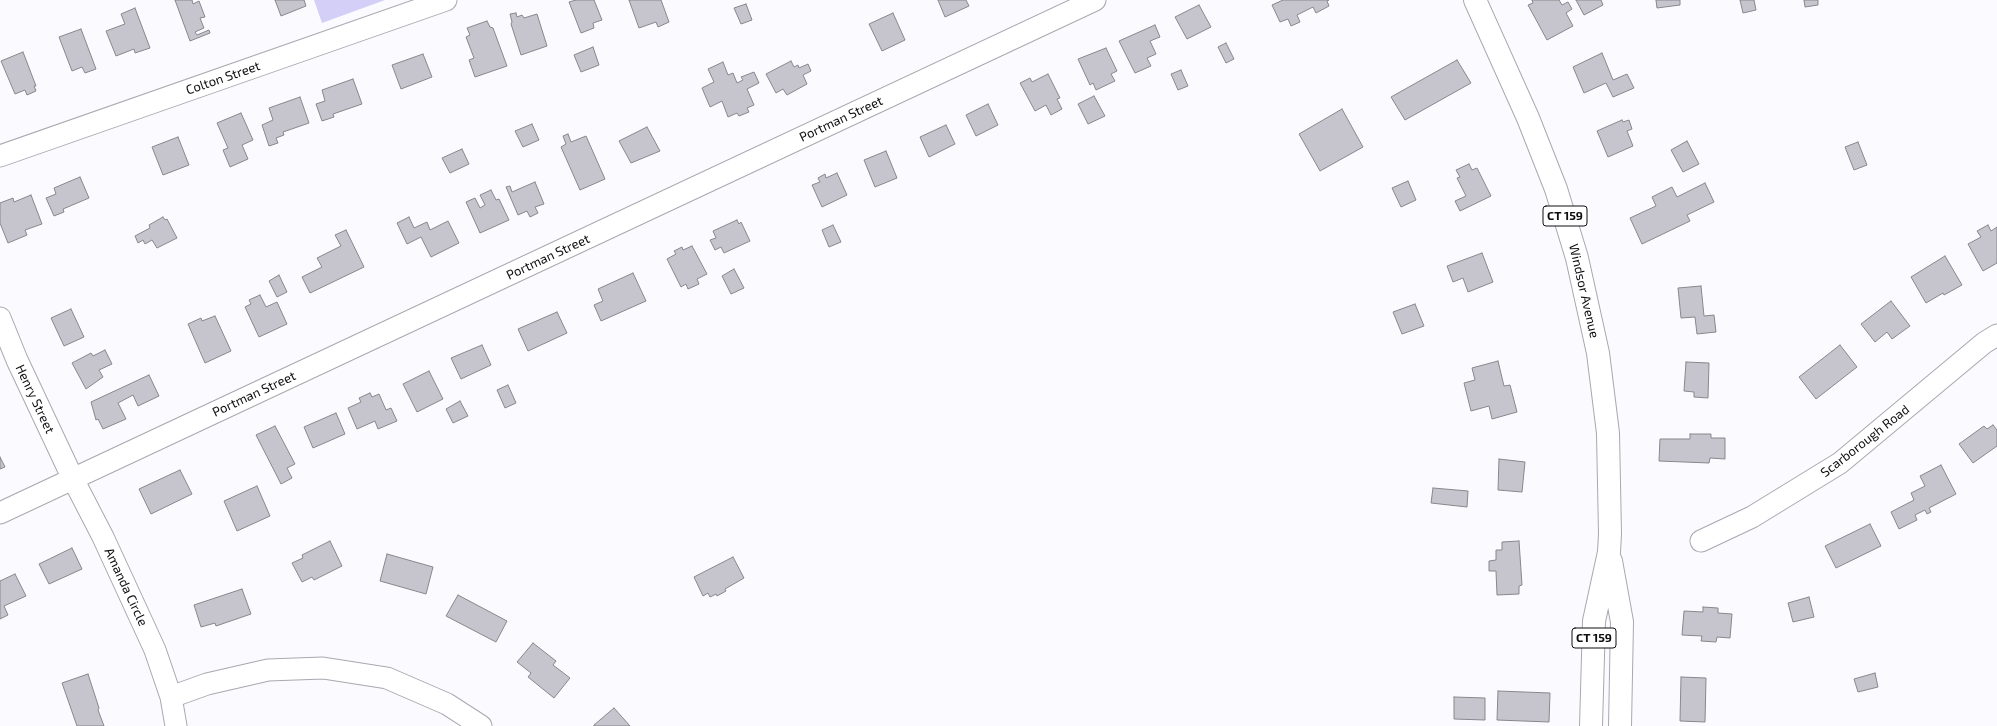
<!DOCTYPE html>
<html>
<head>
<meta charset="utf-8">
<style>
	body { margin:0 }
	canvas { display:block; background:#fbfaff }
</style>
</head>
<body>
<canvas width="1997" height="726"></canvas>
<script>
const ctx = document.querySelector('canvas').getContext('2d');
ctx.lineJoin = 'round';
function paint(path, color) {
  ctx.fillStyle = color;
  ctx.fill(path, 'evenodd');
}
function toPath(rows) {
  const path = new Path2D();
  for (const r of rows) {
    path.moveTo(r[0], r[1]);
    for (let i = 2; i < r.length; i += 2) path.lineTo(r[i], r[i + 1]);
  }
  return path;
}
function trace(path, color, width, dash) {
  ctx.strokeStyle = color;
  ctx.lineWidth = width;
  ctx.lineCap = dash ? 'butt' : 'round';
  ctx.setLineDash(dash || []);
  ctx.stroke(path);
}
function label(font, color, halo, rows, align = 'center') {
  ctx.font = font + ' "Exo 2",sans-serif';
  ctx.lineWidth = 4;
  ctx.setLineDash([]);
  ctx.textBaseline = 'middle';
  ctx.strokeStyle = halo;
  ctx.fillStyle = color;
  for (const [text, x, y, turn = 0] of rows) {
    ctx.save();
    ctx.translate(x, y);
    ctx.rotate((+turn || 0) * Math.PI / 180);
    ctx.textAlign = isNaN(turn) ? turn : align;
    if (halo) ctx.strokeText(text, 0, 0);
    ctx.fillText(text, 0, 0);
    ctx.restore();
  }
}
const green = toPath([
	[314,0,385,0,322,23]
]);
const building = toPath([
	[175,0,192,0,193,4,199,1,205,17,200,18,204,28,195,32,197,35,209,30,210,33,190,41,175,0],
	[275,0,304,0,306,6,281,16,275,0],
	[576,0,594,0,602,20,593,23,594,28,581,33,569,2,576,0],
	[629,0,661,0,669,22,658,27,656,22,639,28,629,0],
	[938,0,966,0,969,6,945,17,938,0],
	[1283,0,1329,0,1327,1,1329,6,1316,13,1313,7,1297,15,1300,22,1291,26,1288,19,1280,22,1272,5,1283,0],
	[1532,0,1559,0,1562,5,1568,2,1572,9,1566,13,1573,26,1547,40,1528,5,1533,3,1532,0],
	[1576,0,1601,0,1603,5,1584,15,1576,0],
	[1656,0,1680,0,1680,5,1657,8,1656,0],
	[1740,0,1754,0,1756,10,1743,13,1740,0],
	[1804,0,1818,0,1818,5,1805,7,1804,0],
	[746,4,752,20,741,24,734,8,746,4],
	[1199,5,1211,27,1187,39,1175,17,1199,5],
	[135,8,150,48,135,53,134,49,116,56,106,31,125,24,121,14,135,8],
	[516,13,517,17,522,15,524,18,537,14,547,46,521,55,511,24,512,22,510,14,516,13],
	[893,13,905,40,882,51,869,24,893,13],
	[487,21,490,27,493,28,507,66,475,77,469,60,474,58,466,37,470,35,467,28,487,21],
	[1155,25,1160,37,1150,41,1156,54,1147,58,1151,66,1135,73,1119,41,1155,25],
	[81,29,96,69,85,73,82,67,72,71,59,37,81,29],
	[1226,43,1234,59,1226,63,1218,47,1226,43],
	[593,47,599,65,581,72,574,55,593,47],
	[1106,48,1117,71,1111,74,1115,81,1096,90,1093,83,1090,85,1078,59,1106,48],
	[23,52,36,86,34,86,36,91,27,95,25,90,15,94,1,61,23,52],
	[1602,53,1613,80,1627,74,1634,88,1613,97,1606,83,1584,93,1573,67,1602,53],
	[423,54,432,77,401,89,392,65,423,54],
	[1457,60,1471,83,1405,120,1391,97,1457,60],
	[791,61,794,67,798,65,799,68,808,64,811,71,803,75,807,84,787,95,783,89,776,93,766,74,791,61],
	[723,62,728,75,733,73,737,83,743,80,741,77,754,72,759,83,747,89,754,105,747,108,749,112,739,116,737,113,728,117,722,101,710,107,702,88,714,82,708,69,723,62],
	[1181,70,1188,86,1178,90,1171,74,1181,70],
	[1048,74,1060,98,1057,99,1062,109,1051,115,1046,105,1035,111,1020,83,1030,78,1032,82,1048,74],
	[353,79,362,104,333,114,334,117,322,121,316,104,325,101,322,90,353,79],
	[1094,96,1105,116,1088,124,1078,104,1094,96],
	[300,97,309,123,283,132,284,135,276,138,278,143,269,146,262,125,273,120,269,108,300,97],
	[988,104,998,125,976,136,966,115,988,104],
	[1342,109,1363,147,1320,171,1299,134,1342,109],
	[241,113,253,140,242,145,248,159,230,167,223,150,228,148,217,123,241,113],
	[1622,120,1623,122,1629,120,1632,129,1627,131,1633,146,1608,157,1597,131,1622,120],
	[532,124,539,140,523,147,515,131,532,124],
	[946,125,955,144,929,157,920,137,946,125],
	[647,127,660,151,631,163,619,141,647,127],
	[568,134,571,142,586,136,605,179,580,190,561,147,566,144,563,136,568,134],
	[178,137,189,165,163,175,152,147,178,137],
	[1687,141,1699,164,1683,172,1671,150,1687,141],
	[1858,142,1867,165,1854,170,1845,147,1858,142],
	[462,149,469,164,450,173,442,158,462,149],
	[886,151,897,178,875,187,864,160,886,151],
	[1469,164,1472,170,1477,168,1491,196,1460,211,1455,201,1466,196,1457,178,1460,177,1456,170,1469,164],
	[837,173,847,195,822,207,812,185,820,182,818,178,825,174,826,178,837,173],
	[80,177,89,198,63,209,64,212,54,216,46,198,56,194,54,188,80,177],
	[1408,181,1416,200,1401,207,1392,188,1408,181],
	[535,182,544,204,535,207,538,213,530,217,527,211,518,215,506,187,510,186,512,192,535,182],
	[1705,183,1714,202,1687,215,1690,221,1642,244,1630,218,1656,206,1652,197,1672,187,1677,197,1705,183],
	[491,190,496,200,499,199,509,220,480,233,466,202,475,198,480,208,485,205,480,195,491,190],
	[31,195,42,224,25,230,27,235,8,243,0,223,0,203,13,198,14,202,31,195],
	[163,217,165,220,167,219,177,238,157,248,152,240,145,244,143,240,138,243,135,236,150,228,149,225,163,217],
	[409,217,414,228,427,222,430,230,448,221,459,243,431,257,421,237,407,244,397,223,409,217],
	[737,220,739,224,741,222,750,241,724,253,721,247,715,250,710,240,716,238,713,231,737,220],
	[833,225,841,242,829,247,822,230,833,225],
	[1988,225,1991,231,1997,227,1997,263,1983,271,1968,244,1981,237,1977,231,1988,225],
	[346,230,364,267,310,293,302,277,322,267,317,258,341,246,335,235,346,230],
	[692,246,707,274,697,279,699,284,688,289,686,284,681,287,667,259,676,254,674,251,682,247,683,250,692,246],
	[1482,253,1493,282,1468,292,1463,278,1453,282,1447,266,1482,253],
	[1945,256,1962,285,1944,295,1943,293,1926,303,1911,277,1945,256],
	[734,269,744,288,731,294,722,276,734,269],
	[633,273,646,301,601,321,594,305,603,301,598,289,633,273],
	[279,275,287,292,277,297,269,281,279,275],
	[1701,286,1704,316,1714,315,1716,332,1697,334,1695,317,1681,318,1678,288,1701,286],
	[260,295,266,307,277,302,287,324,259,337,245,307,251,304,249,300,260,295],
	[1891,301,1910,326,1892,339,1887,332,1875,342,1861,324,1891,301],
	[1415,304,1424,326,1402,334,1393,312,1415,304],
	[71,309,84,337,64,346,51,318,71,309],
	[557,312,567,333,528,351,518,329,557,312],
	[215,316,231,351,205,363,188,324,201,318,202,321,215,316],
	[482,345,491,365,461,379,451,358,482,345],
	[1840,345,1857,367,1816,399,1799,377,1840,345],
	[105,350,112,364,99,370,103,377,86,389,72,363,91,353,93,356,105,350],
	[1498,361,1504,386,1510,385,1517,412,1492,419,1489,406,1471,411,1464,383,1475,380,1472,368,1498,361],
	[1686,362,1709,363,1708,398,1694,397,1694,392,1684,391,1686,362],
	[429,371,443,399,417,412,403,384,429,371],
	[149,375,159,396,138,406,133,395,118,403,126,419,103,429,98,419,96,420,91,402,149,375],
	[508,385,516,403,505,408,497,390,508,385],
	[370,393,372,397,379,394,386,410,391,408,397,421,378,429,375,421,357,429,348,408,361,402,359,398,370,393],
	[460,401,468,416,453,423,446,409,460,401],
	[336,413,345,434,313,448,304,427,336,413],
	[1993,425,1997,430,1997,446,1973,463,1959,444,1984,426,1987,429,1993,425],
	[275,426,295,464,287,468,292,478,281,484,256,435,275,426],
	[1690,434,1711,434,1711,438,1725,438,1725,459,1710,458,1709,463,1659,461,1660,439,1690,439,1690,434],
	[0,457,5,467,0,469,0,457],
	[1499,459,1525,462,1522,492,1498,490,1499,459],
	[1941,465,1956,494,1929,508,1931,512,1927,514,1925,510,1915,515,1917,520,1899,529,1891,512,1914,500,1911,493,1925,486,1920,476,1941,465],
	[180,470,192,494,151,514,139,489,180,470],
	[257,486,270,516,237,531,224,501,257,486],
	[1433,488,1468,491,1467,507,1431,503,1433,488],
	[1870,524,1881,546,1836,568,1825,546,1870,524],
	[330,541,342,566,314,580,312,577,302,582,292,563,303,558,302,555,330,541],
	[1519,541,1522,585,1519,586,1519,594,1497,595,1496,571,1489,571,1489,561,1496,560,1496,550,1502,550,1502,542,1519,541],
	[72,548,82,569,49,584,39,564,72,548],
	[387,554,433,567,426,594,380,581,387,554],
	[733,557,744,578,725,589,726,591,717,596,716,594,710,597,708,593,703,596,694,577,733,557],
	[15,574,26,596,4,606,8,615,0,619,0,581,15,574],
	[242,589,251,614,216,626,215,623,201,627,194,605,242,589],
	[458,595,507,621,496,642,446,616,458,595],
	[1809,597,1814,617,1793,622,1788,603,1809,597],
	[1703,607,1718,608,1718,613,1732,614,1730,638,1717,637,1716,642,1701,641,1702,636,1682,635,1684,611,1703,612,1703,607],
	[533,643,556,661,553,665,570,678,554,698,528,677,531,673,517,662,533,643],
	[1875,673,1878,687,1858,692,1854,679,1875,673],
	[88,674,99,708,98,710,104,726,77,726,62,683,88,674],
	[1681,677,1706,678,1705,722,1680,721,1681,677],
	[1498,691,1550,693,1549,722,1497,720,1498,691],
	[1454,697,1485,698,1485,720,1454,719,1454,697],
	[614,708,630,726,594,726,594,725,614,708]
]);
const minor = toPath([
	[0,156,446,0],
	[0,318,17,360,73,479,103,537,155,650,171,697],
	[0,513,1095,0],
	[1701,541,1752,517,1840,463,1984,343,1997,335],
	[176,726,171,697,207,684,268,670,323,668,387,678,447,704,481,726]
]);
const major = toPath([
	[1475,0,1528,118,1556,189,1577,258,1598,353,1608,433,1610,534,1609,552,1594,621,1591,726],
	[1611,561,1622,622,1620,726]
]);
const shields = [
	[1565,216,44],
	[1594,638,44]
];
const shieldNames = [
	["CT 159",1565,216],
	["CT 159",1594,638]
];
const streetNames = [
	["Colton Street",223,78,-19],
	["Portman Street",841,119,-25],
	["Portman Street",548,257,-25],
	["Windsor Avenue",1584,291,77],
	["Portman Street",254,394,-25],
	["Henry Street",35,399,65],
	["Scarborough Road",1865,441,-38],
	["Amanda Circle",126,587,65]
];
paint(green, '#d4cff7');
paint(building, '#c6c5cd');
trace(building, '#88878e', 1);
trace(minor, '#a9a8b0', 23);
trace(major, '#a9a8b0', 24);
trace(minor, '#fff', 21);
trace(major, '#fff', 22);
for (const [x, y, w] of shields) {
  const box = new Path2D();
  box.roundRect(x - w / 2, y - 10, w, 20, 3);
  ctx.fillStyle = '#fff';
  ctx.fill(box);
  trace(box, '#0e0e10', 1);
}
label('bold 12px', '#0e0e10', null, shieldNames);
label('13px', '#0e0e10', '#fff', streetNames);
</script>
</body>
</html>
